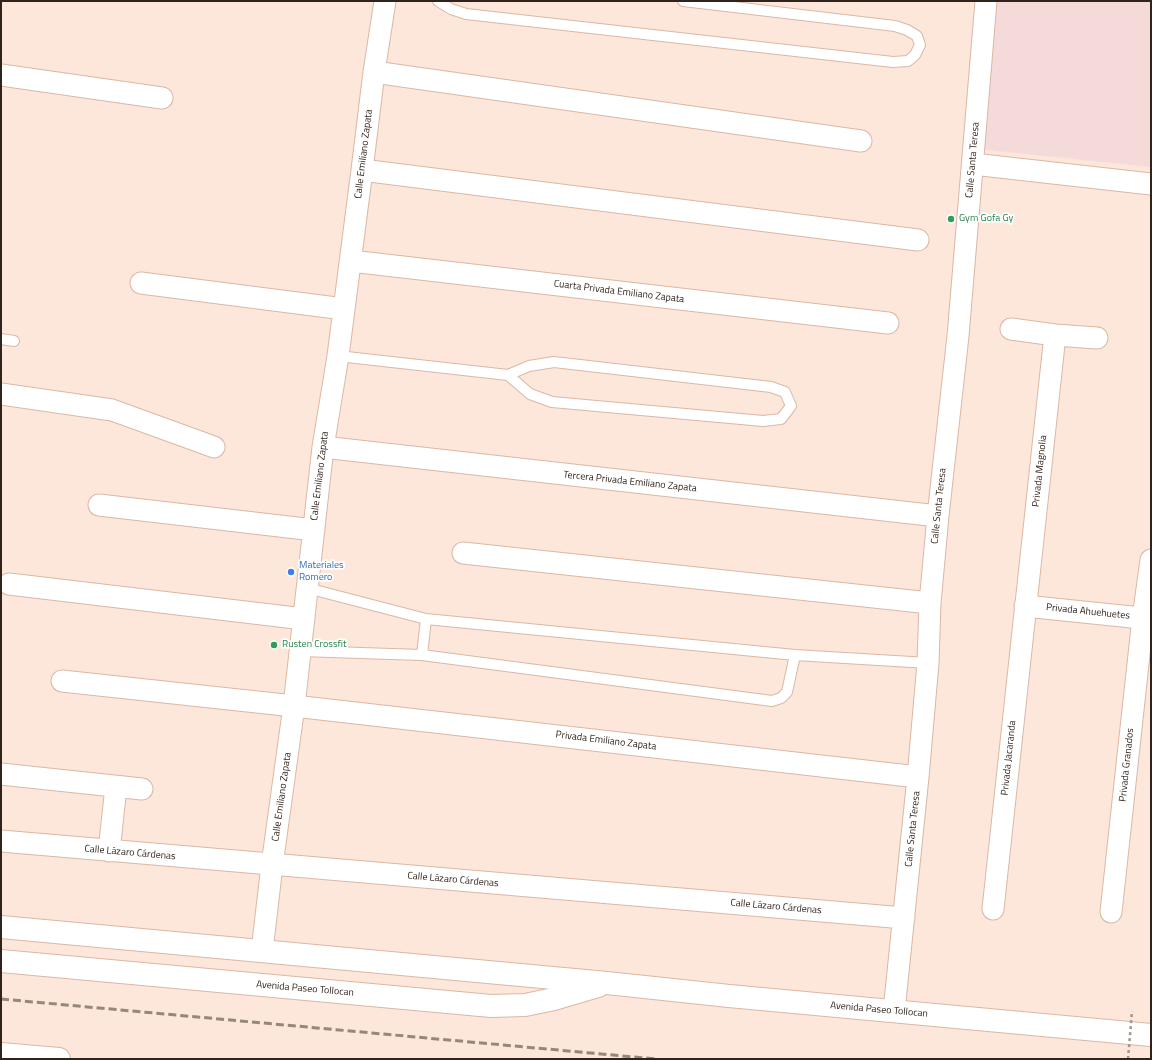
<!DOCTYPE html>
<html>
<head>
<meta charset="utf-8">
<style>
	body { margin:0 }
	#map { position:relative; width:1152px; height:1060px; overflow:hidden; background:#fce7da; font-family:"Titillium Web",sans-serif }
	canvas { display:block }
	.frame { position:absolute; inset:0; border:2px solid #2f231b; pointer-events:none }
</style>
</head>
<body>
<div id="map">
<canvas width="1152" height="1060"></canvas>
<div class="frame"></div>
</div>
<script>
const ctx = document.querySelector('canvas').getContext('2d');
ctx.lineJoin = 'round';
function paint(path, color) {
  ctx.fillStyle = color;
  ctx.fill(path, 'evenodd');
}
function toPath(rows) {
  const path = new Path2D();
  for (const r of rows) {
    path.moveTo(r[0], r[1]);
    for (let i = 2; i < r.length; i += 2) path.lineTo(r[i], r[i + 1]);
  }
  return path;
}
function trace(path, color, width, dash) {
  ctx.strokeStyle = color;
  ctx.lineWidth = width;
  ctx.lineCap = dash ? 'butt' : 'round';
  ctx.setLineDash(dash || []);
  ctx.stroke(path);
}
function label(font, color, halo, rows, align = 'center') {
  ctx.font = font + ' "Titillium Web",sans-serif';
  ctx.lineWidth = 3.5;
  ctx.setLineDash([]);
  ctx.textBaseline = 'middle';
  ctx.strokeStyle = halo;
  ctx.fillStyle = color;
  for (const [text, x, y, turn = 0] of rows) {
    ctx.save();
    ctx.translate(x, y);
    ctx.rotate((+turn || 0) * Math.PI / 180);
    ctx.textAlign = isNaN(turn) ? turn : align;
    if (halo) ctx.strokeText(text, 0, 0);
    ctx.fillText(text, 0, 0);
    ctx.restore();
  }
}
const commercial = toPath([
	[993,1,1151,1,1151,167,978,149]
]);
const service = toPath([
	[438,1,451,9,466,14,893,62,908,61,915,55,920,45,917,36,907,30,895,26,683,1],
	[1,339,14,341],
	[338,356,508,375,530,394,552,402,763,421,781,419,791,406,785,392,771,387,554,362,529,366,508,375],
	[307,588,426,619,795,655,928,663],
	[300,651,422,655,772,701,781,698,787,692,795,655],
	[422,655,426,619]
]);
const minor = toPath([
	[374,72,861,141],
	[1,75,162,98],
	[973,164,1151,184],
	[362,170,918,240],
	[351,261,888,323],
	[141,283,344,309],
	[1011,329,1055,335,1097,338],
	[1,394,112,410,214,447],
	[323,447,938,516],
	[99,505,314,530],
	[463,553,930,603],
	[9,584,304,619],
	[1025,606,1151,619],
	[62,681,294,706,918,777],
	[1,774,142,789],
	[1,841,904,918],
	[109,851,116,787],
	[993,909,1055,335],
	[1111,912,1143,618,1151,560],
	[262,951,272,865,294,706,323,447,338,356,362,170,374,72,385,1],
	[894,1011,918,777,928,663,930,603,938,516,958,336,986,1]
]);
const secondary = toPath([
	[1,927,607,983,729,996,1151,1035],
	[1,961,491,1006,525,1005,554,999,598,986]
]);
const trunk = toPath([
	[1,1054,59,1059]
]);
const rail = toPath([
	[1,999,656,1059]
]);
const pathBridge = toPath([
	[1128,1059,1132,1011]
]);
const markers = [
	[951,219,4,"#2e9e5b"],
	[291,572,4,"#3f7fe0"],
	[274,645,4,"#2e9e5b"]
];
const streetNames = [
	["Calle Emiliano Zapata",364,154,-83],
	["Calle Santa Teresa",973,160,-85],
	["Cuarta Privada Emiliano Zapata",619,292,7],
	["Privada Magnolia",1040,471,-84],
	["Calle Emiliano Zapata",320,476,-83],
	["Tercera Privada Emiliano Zapata",630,482,6],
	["Calle Santa Teresa",939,506,-84],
	["Privada Ahuehuetes",1088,612,6],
	["Privada Emiliano Zapata",606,741,7],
	["Privada Jacaranda",1009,758,-84],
	["Privada Granados",1127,765,-84],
	["Calle Emiliano Zapata",282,797,-82],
	["Calle Santa Teresa",913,829,-84],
	["Calle Lázaro Cárdenas",130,853,5],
	["Calle Lázaro Cárdenas",453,880,5],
	["Calle Lázaro Cárdenas",776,907,5],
	["Avenida Paseo Tollocan",305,989,5],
	["Avenida Paseo Tollocan",879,1010,5]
];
const leisureNames = [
	["Gym Gofa Gy",959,219],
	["Rusten Crossfit",282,645]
];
const shopNames = [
	["Materiales",299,566],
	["Romero",299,578]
];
paint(commercial, '#f5dada');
trace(service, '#dab8a5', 12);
trace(minor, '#dab8a5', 23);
trace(secondary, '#dab8a5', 24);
trace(trunk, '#dab8a5', 24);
trace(service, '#fff', 10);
trace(minor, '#fff', 21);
trace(secondary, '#fff', 22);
trace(trunk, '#fff', 22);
trace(rail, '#97867c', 3, [8, 4]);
trace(pathBridge, '#a6958a', 2.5, [3, 3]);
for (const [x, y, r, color] of markers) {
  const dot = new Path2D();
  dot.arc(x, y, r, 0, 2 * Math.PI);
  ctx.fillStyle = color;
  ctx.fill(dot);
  trace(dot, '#fff', 1.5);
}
label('10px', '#2f231b', '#fff', streetNames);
label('10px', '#27864d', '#fff', leisureNames, 'left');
label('10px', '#366cbe', '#fff', shopNames, 'left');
</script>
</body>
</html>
